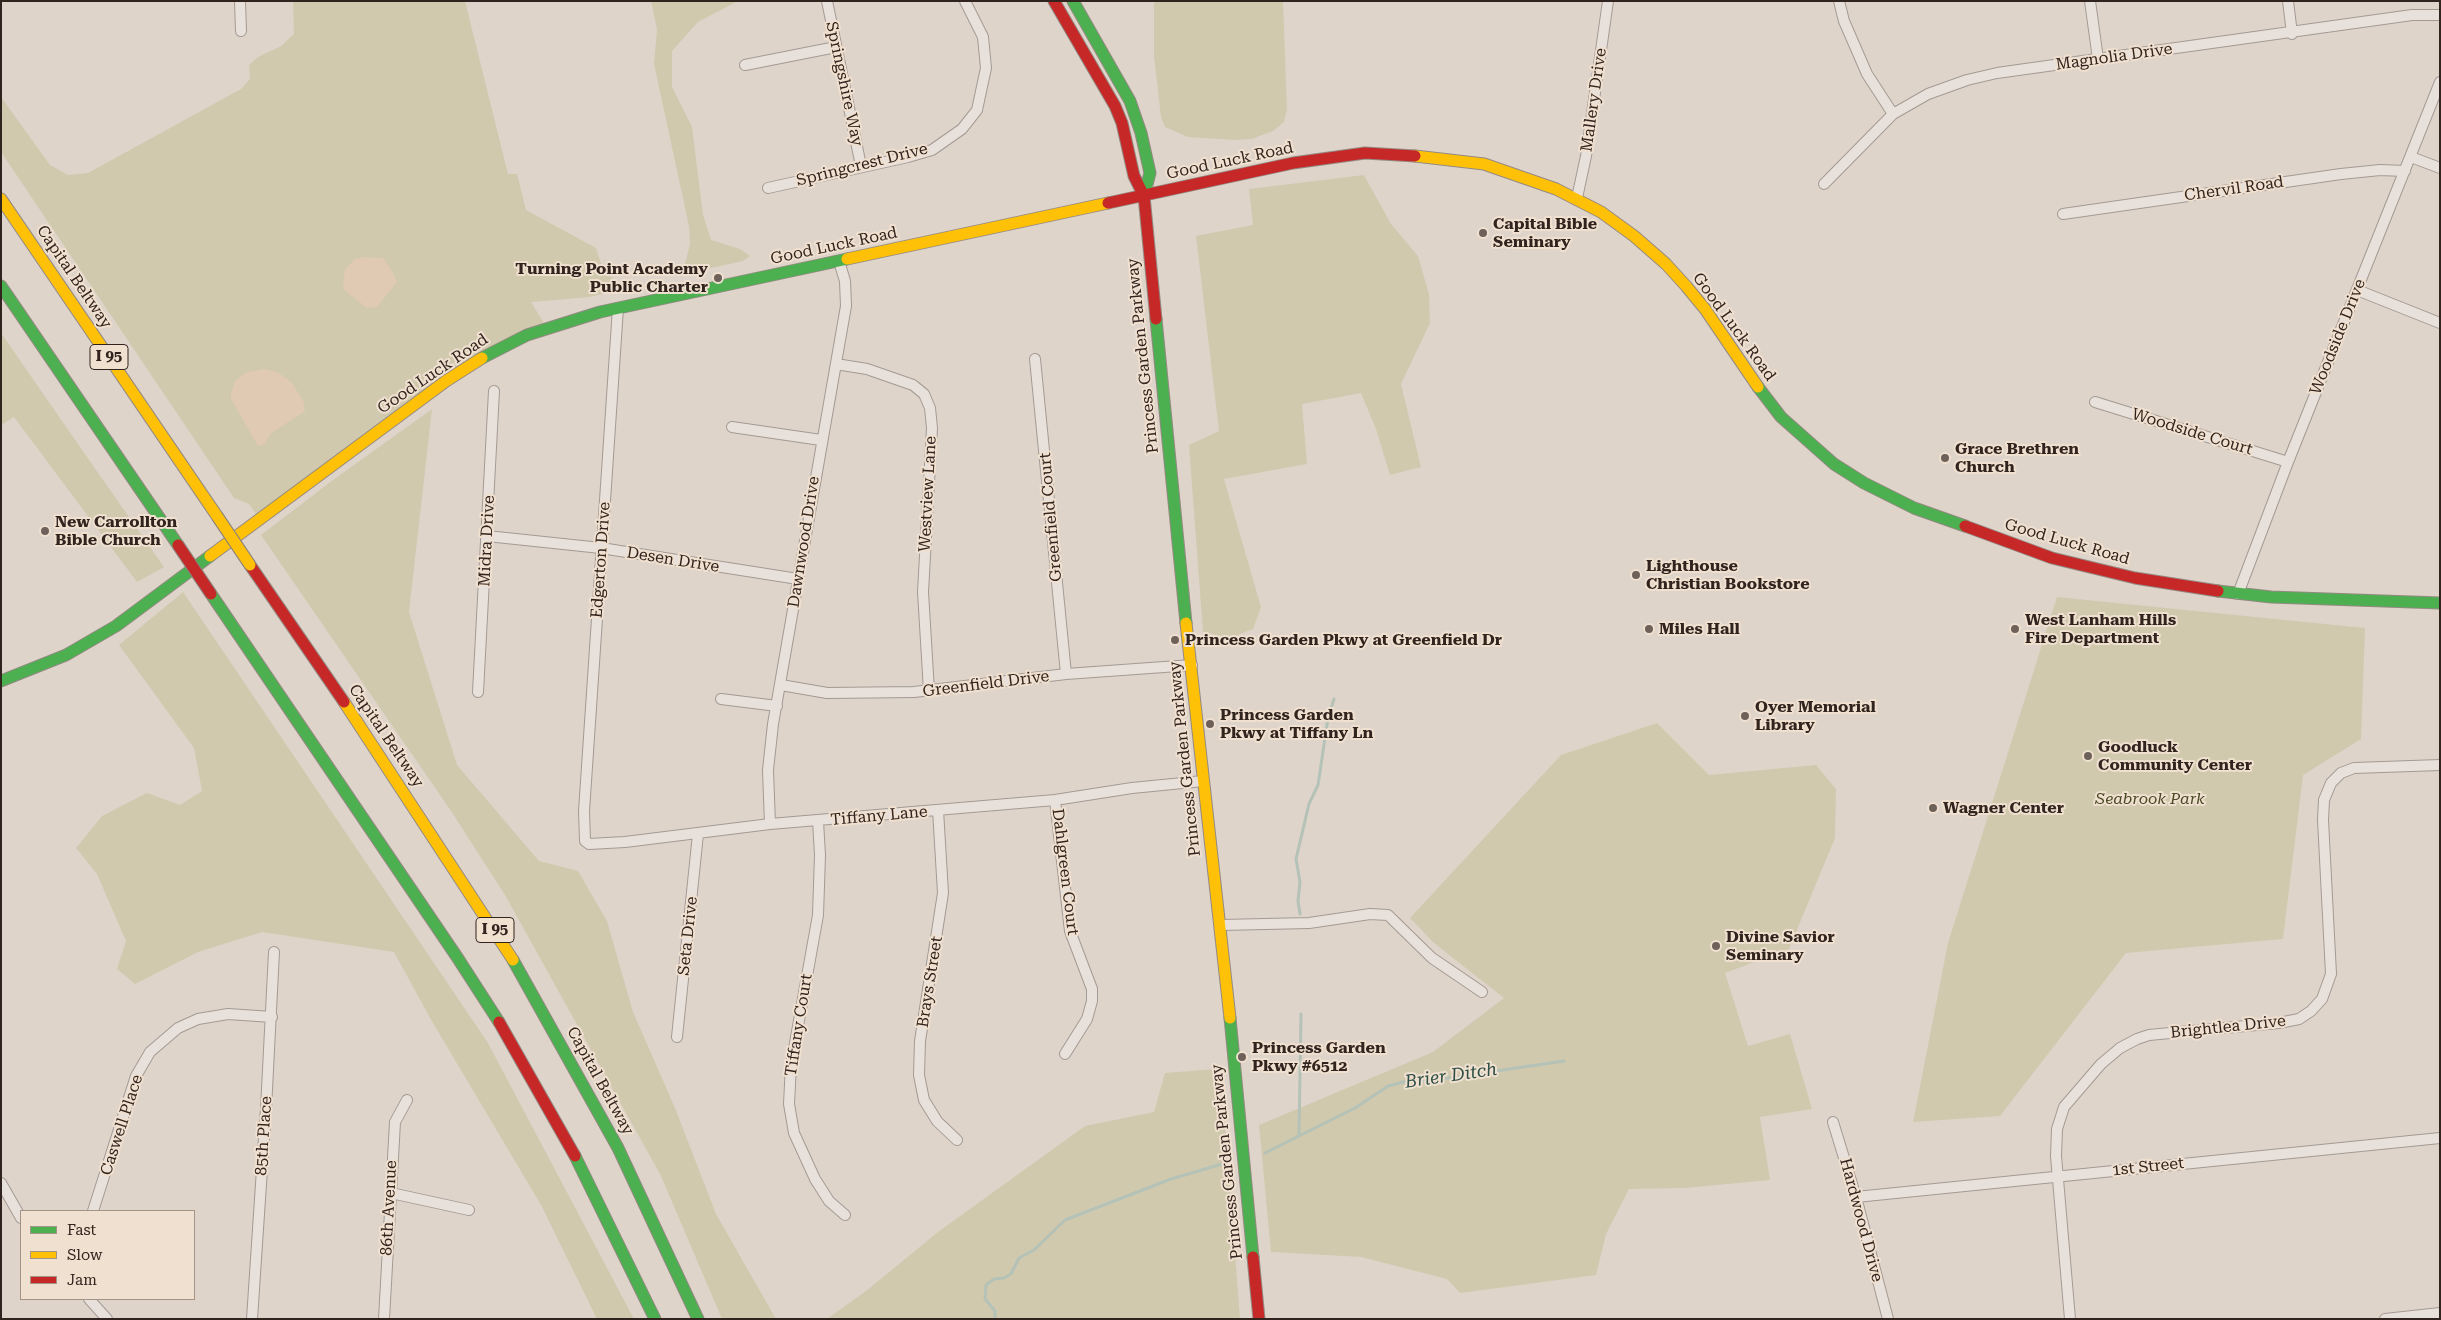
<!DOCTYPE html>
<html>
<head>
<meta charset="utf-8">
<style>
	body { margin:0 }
	#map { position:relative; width:2441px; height:1320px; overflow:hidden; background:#dfd4ca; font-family:"Roboto Serif",serif }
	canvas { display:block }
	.frame { position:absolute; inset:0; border:2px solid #31231d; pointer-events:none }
	.legend { position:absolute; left:20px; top:1210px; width:175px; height:90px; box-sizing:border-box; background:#f0e0d0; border:1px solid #a49488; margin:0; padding:6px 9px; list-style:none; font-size:15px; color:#31231d }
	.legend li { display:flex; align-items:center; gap:10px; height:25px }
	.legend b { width:25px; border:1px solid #a49488 }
</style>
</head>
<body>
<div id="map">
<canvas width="2441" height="1320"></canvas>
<div class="frame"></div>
<ul class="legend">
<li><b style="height:6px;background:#4caf50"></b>Fast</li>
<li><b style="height:6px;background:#ffc107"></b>Slow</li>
<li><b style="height:6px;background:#c62828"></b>Jam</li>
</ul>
</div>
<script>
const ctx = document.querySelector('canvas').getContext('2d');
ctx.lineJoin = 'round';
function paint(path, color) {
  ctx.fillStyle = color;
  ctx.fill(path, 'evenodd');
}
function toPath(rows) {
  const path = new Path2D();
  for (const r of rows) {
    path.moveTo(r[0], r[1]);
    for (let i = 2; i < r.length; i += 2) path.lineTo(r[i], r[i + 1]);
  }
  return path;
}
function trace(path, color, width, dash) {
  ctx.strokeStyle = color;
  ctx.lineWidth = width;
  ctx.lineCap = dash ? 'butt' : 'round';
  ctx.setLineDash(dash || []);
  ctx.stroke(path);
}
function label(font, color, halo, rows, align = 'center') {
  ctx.font = font + ' "Roboto Serif",serif';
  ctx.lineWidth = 4;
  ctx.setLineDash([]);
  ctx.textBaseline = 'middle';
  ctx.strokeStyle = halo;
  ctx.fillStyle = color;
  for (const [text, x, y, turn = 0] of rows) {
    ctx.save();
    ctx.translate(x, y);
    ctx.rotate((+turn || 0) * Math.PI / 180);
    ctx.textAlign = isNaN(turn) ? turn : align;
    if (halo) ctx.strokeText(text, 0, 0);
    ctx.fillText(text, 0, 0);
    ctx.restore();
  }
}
const green = toPath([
	[293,1,465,1,508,174,517,174,526,210,596,248,603,270,619,284,615,291,590,297,531,302,547,328,507,345,260,520,249,504,234,498,1,152,1,97,50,165,68,175,88,173,241,89,250,79,249,65,258,57,281,46,294,34],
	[651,1,738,1,698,22,672,51,672,87,692,127,703,215,711,240,740,249,750,256,743,261,693,272,688,270,685,264,690,244,689,226,654,64,657,29],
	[1154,1,1283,1,1287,109,1284,122,1273,131,1252,139,1235,140,1188,137,1165,127,1161,117,1154,56],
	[1364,175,1391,224,1418,256,1429,294,1430,323,1401,384,1421,467,1390,475,1376,429,1361,393,1302,404,1307,464,1224,479,1261,607,1253,629,1230,638,1203,632,1189,445,1219,431,1196,236,1253,225,1249,189],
	[1,333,103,480,164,567,137,582,14,417,1,425],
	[432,409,409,612,457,765,539,861,578,871,607,921,633,1012,675,1108,716,1214,776,1319,722,1319,661,1176,505,895,451,811,261,535,333,480],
	[183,592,488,1043,634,1319,597,1319,541,1205,430,1018,394,952,262,932,198,952,135,984,117,969,126,941,97,874,76,848,102,816,147,793,180,805,202,791,194,748,119,645],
	[2057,597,2365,628,2361,739,2303,775,2283,939,2126,953,2000,1116,1913,1122,1948,943],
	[1657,723,1709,775,1816,765,1836,789,1835,838,1789,949,1725,973,1748,1046,1790,1034,1812,1109,1760,1117,1770,1180,1685,1188,1629,1189,1606,1234,1596,1275,1460,1293,1447,1279,1361,1257,1271,1252,1259,1125,1433,1052,1504,998,1434,943,1410,918,1561,755],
	[1216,1069,1225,1123,1240,1319,827,1319,866,1291,938,1232,1085,1126,1154,1112,1165,1073]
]);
const sand = toPath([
	[364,257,383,258,394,274,397,282,377,307,367,308,343,289,345,269,355,259],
	[264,369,279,373,291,382,303,400,305,411,270,434,265,444,258,446,231,399,231,394,235,381,241,376,248,372]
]);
const stream = toPath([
	[1300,914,1298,901,1300,882,1296,859,1309,804,1318,785,1328,718,1334,699],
	[1299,1135,1301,1014],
	[1265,1153,1355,1108,1388,1086,1403,1082,1448,1078,1564,1061],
	[995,1319,995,1311,985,1299,986,1285,994,1279,1004,1278,1011,1274,1019,1258,1034,1250,1065,1220,1171,1179,1222,1164]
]);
const street = toPath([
	[240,1,241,31],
	[827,1,861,166],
	[1839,1,1844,21,1867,74,1893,114],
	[2090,1,2098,59],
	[2288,1,2292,34],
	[745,65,836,47],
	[2411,157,2440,168],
	[1824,184,1893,114,1928,94,1967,80,1997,73,2412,15,2440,15],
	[768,188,908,157,932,150,962,129,977,110,986,68,983,37,965,1],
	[1577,198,1586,156,1608,1],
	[2063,214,2341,174,2380,170,2405,171],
	[2357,290,2440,323],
	[618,308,584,811,585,841,589,844,625,842,770,824,1055,800,1132,788,1203,781],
	[1035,359,1066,674],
	[836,364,867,369,913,385,924,394,930,408,932,428,923,592,929,691],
	[2095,402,2288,462],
	[732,427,821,440],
	[487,536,601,548,798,579],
	[2238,594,2288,462,2440,82],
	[781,685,827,693,914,692,1066,674,1192,665],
	[478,692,494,391],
	[721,699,777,706],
	[1055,800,1070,931,1092,989,1092,1001,1087,1019,1065,1054],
	[938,810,943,893,920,1041,919,1075,924,1100,937,1121,957,1140],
	[818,821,820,855,818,915,791,1065,789,1104,794,1133,815,1179,829,1201,845,1215],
	[770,824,768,770,773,724,846,306,845,281,839,261],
	[1221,925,1309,923,1370,914,1388,915,1432,958,1482,992],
	[677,1037,698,834],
	[1833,1122,1856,1197,1888,1319],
	[1,1183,21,1218],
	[391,1193,469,1210],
	[1856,1197,2440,1138],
	[93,1211,136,1076,150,1052,178,1028,198,1019,228,1014,272,1017],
	[89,1299,107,1319],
	[252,1319,266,1109,274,952],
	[384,1319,395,1122,407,1100],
	[2070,1319,2056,1156,2057,1129,2064,1107,2101,1064,2120,1048,2137,1039,2149,1035,2191,1031,2279,1023,2299,1019,2311,1011,2322,999,2331,974,2323,820,2324,800,2331,783,2341,773,2354,768,2440,765],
	[2385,1319,2440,1313]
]);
const fast = toPath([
	[1073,1,1130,101,1141,133,1150,173,1144,196],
	[1,286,178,545],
	[1156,319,1186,623],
	[482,358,527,335,600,312,847,259],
	[1758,387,1781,417,1834,464,1864,483,1914,508,1965,526],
	[2218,591,2271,597,2440,603],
	[211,594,457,957,499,1022],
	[1,681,66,655,116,626,210,556],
	[513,960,618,1148,698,1319],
	[1230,1018,1253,1257],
	[575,1156,655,1319]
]);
const slow = toPath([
	[1415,156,1484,164,1556,189,1601,212,1634,236,1666,264,1686,286,1705,309,1758,387],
	[1,199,217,516],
	[847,259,1108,203],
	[210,556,446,381,482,358],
	[1186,623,1230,1018],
	[344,702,513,960]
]);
const jam = toPath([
	[1054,1,1115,106,1122,123,1134,176,1144,196,1156,319],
	[1108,203,1293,163,1365,153,1415,156],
	[1965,526,2052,558,2135,578,2218,591],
	[250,565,344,702],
	[499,1022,575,1156],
	[1253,1257,1259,1319]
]);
const slowBridge = toPath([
	[217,516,250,565]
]);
const jamBridge = toPath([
	[178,545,211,594]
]);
const markers = [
	[1483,233,5,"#6e615a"],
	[718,278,5,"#6e615a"],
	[1945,458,5,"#6e615a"],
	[45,531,5,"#6e615a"],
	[1636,575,5,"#6e615a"],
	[1649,629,5,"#6e615a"],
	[2015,629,5,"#6e615a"],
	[1175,640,5,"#6e615a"],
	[1745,716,5,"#6e615a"],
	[1210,724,5,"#6e615a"],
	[2088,756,5,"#6e615a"],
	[1933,808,5,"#6e615a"],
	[1716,946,5,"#6e615a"],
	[1242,1057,5,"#6e615a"]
];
const shields = [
	[109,357,38],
	[495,930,38]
];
const shieldNames = [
	["I 95",109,357],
	["I 95",495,930]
];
const streetNames = [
	["Magnolia Drive",2114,57,-8],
	["Springshire Way",844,84,78],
	["Mallery Drive",1594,100,-82],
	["Good Luck Road",1230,161,-12],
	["Springcrest Drive",862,165,-14],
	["Chervil Road",2234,189,-8],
	["Good Luck Road",834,246,-12],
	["Capital Beltway",74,277,56],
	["Good Luck Road",1734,327,54],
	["Woodside Drive",2338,337,-68],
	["Princess Garden Parkway",1143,356,-96],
	["Good Luck Road",433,374,-34],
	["Woodside Court",2192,432,17],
	["Westview Lane",928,494,-87],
	["Greenfield Court",1051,517,-95],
	["Midra Drive",487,541,-87],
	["Dawnwood Drive",804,542,-81],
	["Good Luck Road",2067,542,16],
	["Edgerton Drive",601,560,-86],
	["Desen Drive",673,560,9],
	["Greenfield Drive",986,684,-7],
	["Capital Beltway",386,736,56],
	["Princess Garden Parkway",1185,759,-96],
	["Tiffany Lane",879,816,-5],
	["Dahlgreen Court",1065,872,83],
	["Seta Drive",688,936,-84],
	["Brays Street",930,982,-81],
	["Tiffany Court",799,1025,-81],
	["Brightlea Drive",2228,1027,-6],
	["Capital Beltway",600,1081,61],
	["Caswell Place",122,1125,-72],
	["85th Place",264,1136,-86],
	["Princess Garden Parkway",1227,1162,-96],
	["1st Street",2148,1167,-6],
	["86th Avenue",389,1208,-87],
	["Hardwood Drive",1861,1220,75]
];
const poiNames = [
	["Capital Bible",1493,224],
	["Seminary",1493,242],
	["Turning Point Academy",708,269,"right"],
	["Public Charter",708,287,"right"],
	["Grace Brethren",1955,449],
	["Church",1955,467],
	["New Carrollton",55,522],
	["Bible Church",55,540],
	["Lighthouse",1646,566],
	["Christian Bookstore",1646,584],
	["West Lanham Hills",2025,620],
	["Fire Department",2025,638],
	["Miles Hall",1659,629],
	["Princess Garden Pkwy at Greenfield Dr",1185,640],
	["Oyer Memorial",1755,707],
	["Library",1755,725],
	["Princess Garden",1220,715],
	["Pkwy at Tiffany Ln",1220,733],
	["Goodluck",2098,747],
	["Community Center",2098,765],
	["Wagner Center",1943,808],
	["Divine Savior",1726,937],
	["Seminary",1726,955],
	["Princess Garden",1252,1048],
	["Pkwy #6512",1252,1066]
];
const parkNames = [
	["Seabrook Park",2150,799]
];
const waterNames = [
	["Brier Ditch",1451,1076,-8]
];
paint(green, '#d0c9ae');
paint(sand, '#e0cab3');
trace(stream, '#b5c2b7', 3);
trace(street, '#a49a94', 12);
trace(fast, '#948a83', 13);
trace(slow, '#948a83', 13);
trace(jam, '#948a83', 13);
trace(street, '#e8e1db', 10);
trace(fast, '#4caf50', 11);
trace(slow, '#ffc107', 11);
trace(jam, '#c62828', 11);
trace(slowBridge, '#8a807a', 13, []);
trace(jamBridge, '#8a807a', 13, []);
trace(slowBridge, '#ffc107', 11);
trace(jamBridge, '#c62828', 11);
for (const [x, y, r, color] of markers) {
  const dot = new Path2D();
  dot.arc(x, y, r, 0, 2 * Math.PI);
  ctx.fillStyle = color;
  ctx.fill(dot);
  trace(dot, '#f0e0d0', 2);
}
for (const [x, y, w] of shields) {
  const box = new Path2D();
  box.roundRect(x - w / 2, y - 12.5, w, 25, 4);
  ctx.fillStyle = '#f0e0d0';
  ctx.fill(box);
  trace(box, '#31231d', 1);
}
label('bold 15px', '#31231d', null, shieldNames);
label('16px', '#31231d', '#f0e0d0', streetNames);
label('bold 16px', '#31231d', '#f0e0d0', poiNames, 'left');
label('italic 16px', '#4a4b26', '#f0e0d0', parkNames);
label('italic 18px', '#2e4f46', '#f0e0d0', waterNames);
</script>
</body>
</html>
